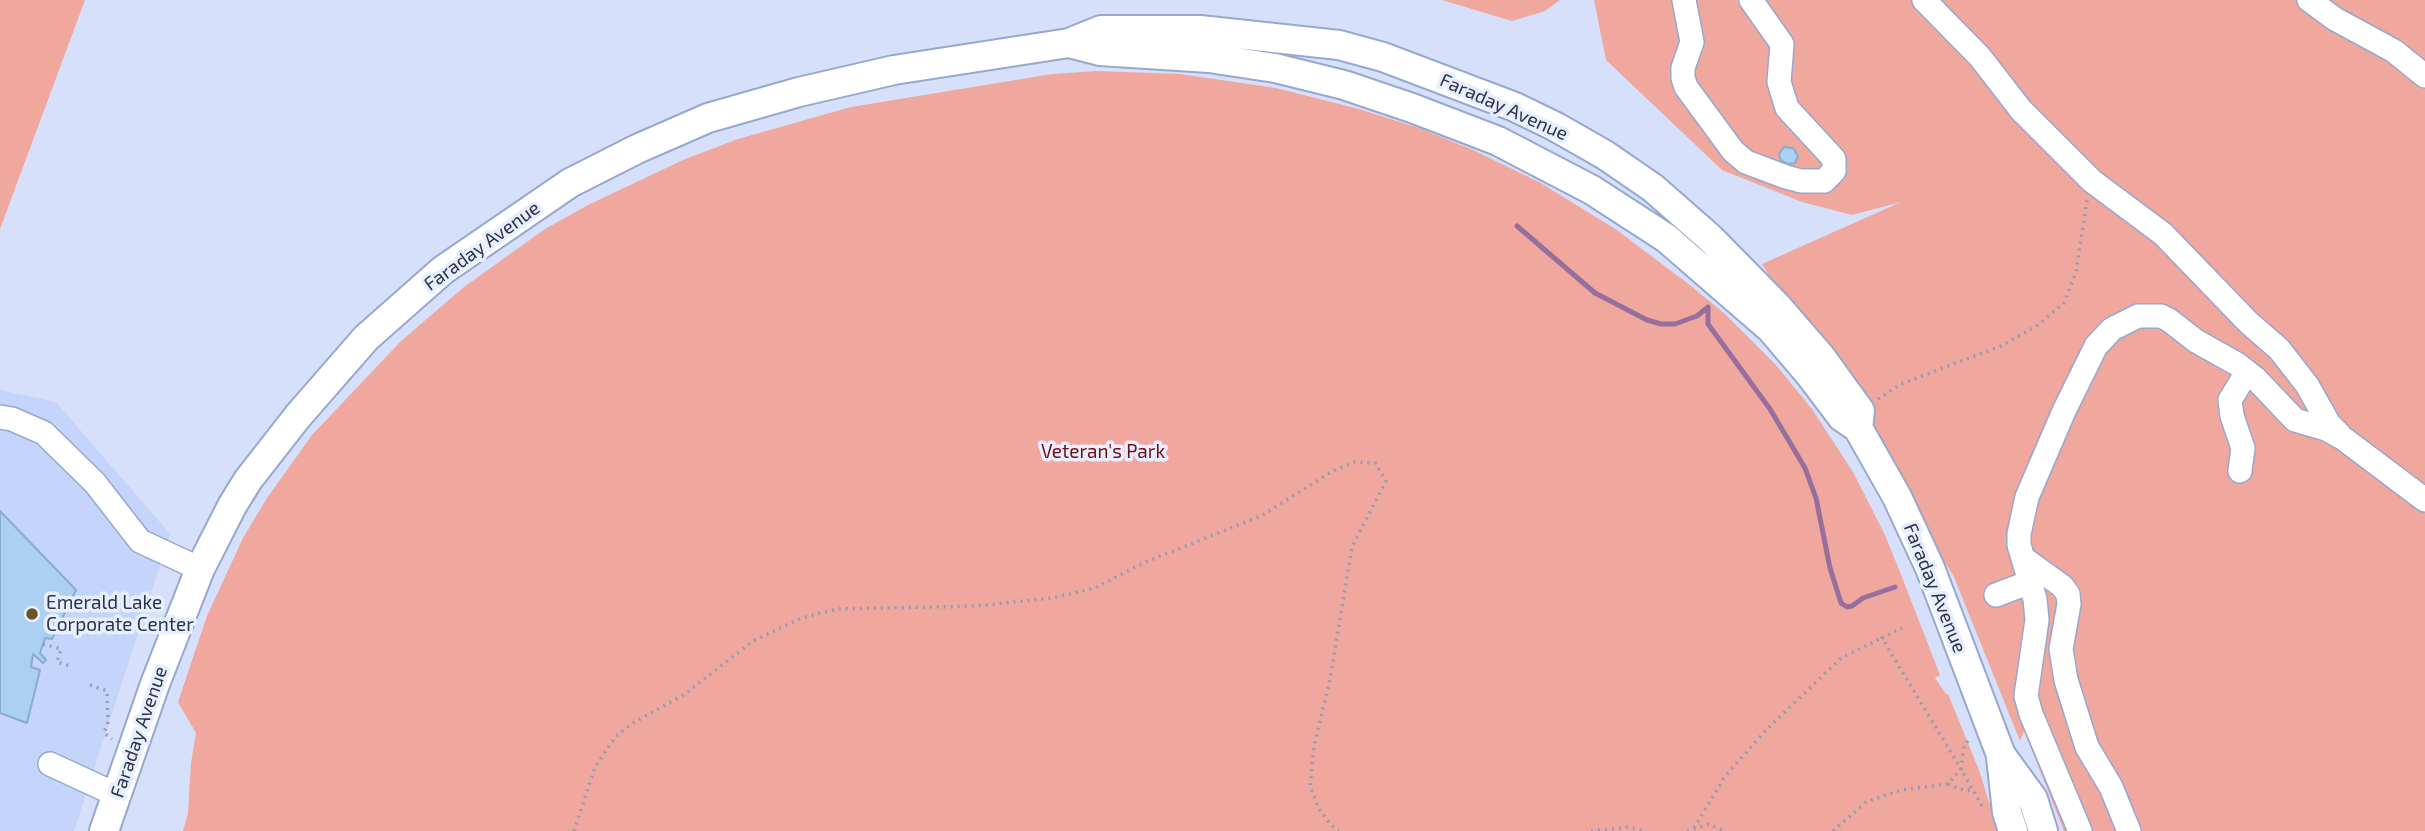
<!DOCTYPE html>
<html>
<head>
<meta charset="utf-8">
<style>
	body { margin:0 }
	canvas { display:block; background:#d6e0fa }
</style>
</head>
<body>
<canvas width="2425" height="831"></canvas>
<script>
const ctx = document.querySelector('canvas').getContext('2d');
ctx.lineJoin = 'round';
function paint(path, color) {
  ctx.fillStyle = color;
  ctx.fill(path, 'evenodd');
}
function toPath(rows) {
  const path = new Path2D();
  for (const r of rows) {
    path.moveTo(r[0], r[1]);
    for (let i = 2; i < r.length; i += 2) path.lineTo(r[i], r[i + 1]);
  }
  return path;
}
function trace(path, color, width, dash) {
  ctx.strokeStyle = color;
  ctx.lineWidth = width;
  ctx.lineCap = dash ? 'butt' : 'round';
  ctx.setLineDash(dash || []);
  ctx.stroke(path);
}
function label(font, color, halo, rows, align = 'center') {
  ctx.font = font + ' "Exo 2",sans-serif';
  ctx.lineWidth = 7;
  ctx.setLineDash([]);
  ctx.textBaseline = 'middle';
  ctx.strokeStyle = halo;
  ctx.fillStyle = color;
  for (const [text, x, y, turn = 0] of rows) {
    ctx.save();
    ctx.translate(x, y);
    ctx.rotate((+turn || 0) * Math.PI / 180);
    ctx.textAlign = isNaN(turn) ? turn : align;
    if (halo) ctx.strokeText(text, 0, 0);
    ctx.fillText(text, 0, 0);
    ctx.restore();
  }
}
const built = toPath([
	[0,390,56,402,170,534,74,831,0,831]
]);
const green = toPath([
	[0,0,85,0,0,229],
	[1442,0,1560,0,1545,11,1512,21],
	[1594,0,2425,0,2425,831,2064,831,2024,731,2020,741,1954,577,1762,264,1901,202,1852,215,1802,202,1722,170,1606,60],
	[1097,71,1180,74,1276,88,1359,109,1419,128,1473,150,1539,182,1617,230,1691,286,1725,314,1776,365,1812,409,1853,472,1885,535,1900,572,1940,675,1935,678,1946,694,1948,694,1979,770,1998,831,183,831,188,813,191,763,196,733,178,702,207,616,243,538,267,498,312,435,401,341,464,287,545,229,588,205,683,160,738,139,851,107,1052,74]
]);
const stream = toPath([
	[1517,226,1595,293,1647,320,1661,324,1675,324,1697,316,1708,307],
	[1708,307,1708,324,1770,409,1805,468,1816,498,1830,568,1841,603,1847,607,1852,606,1863,598,1895,587]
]);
const building = toPath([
	[1784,147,1793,148,1798,156,1795,163,1789,164,1781,161,1779,154,1784,147],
	[0,511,76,590,52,639,45,638,40,653,46,660,43,663,33,654,31,667,40,670,27,723,0,713,0,511]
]);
const path = toPath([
	[1878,399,1901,384,2001,346,2038,325,2064,303,2076,272,2087,200],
	[43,644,61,649,57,662,73,667],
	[90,685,107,691,108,722,104,733,112,739],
	[1968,741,1964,746,1961,769,1983,808],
	[1948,784,1963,790,1972,790],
	[1694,828,1724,778,1765,731,1841,658,1882,638],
	[574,831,595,767,615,737,633,723,685,694,753,641,802,618,837,609,977,606,1052,598,1095,588,1143,563,1261,516,1333,471,1355,462,1375,463,1386,481,1352,547,1330,679,1314,747,1310,786,1318,807,1330,824,1339,831],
	[1591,831,1629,827,1645,831],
	[1687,831,1709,824,1724,831],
	[1833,831,1866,802,1901,790,1948,784,1961,769,1882,638,1902,628]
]);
const minor = toPath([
	[1684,0,1692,42,1683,68,1683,78,1686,87,1733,151,1746,162,1786,177,1801,181,1824,181,1834,171,1834,159,1787,108,1779,82,1782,44,1751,0],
	[1924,0,1980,57,2021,110,2092,181,2163,234,2249,323,2279,349,2307,385,2329,424,2339,434],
	[2309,0,2335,19,2394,51,2425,76],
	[0,417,12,419,44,433,95,483,140,541,200,569],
	[2240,471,2243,448,2232,416,2230,400,2247,372],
	[2023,558,2062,586,2068,594,2069,604,2061,649,2066,680,2087,747,2111,787,2129,831],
	[2030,582,2035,599,2037,620,2026,696,2031,714,2080,831],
	[1996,595,2030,582,2019,545,2019,534,2027,497,2064,411,2096,346,2112,329,2138,316,2161,316,2169,320,2196,341,2237,364,2255,378,2295,420,2326,429,2344,439,2425,500],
	[50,764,117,795]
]);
const major = toPath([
	[1069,43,1100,51,1209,58,1275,68,1344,85,1412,108,1498,141,1592,190,1666,238,1771,329,1811,376,1842,417,1858,428,1897,497,1930,568,2001,755,2033,799,2043,831],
	[2001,757,2007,812,2013,831],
	[104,831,155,684,200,569,232,506,248,480,298,416,366,338,443,270,570,183,637,149,708,118,799,92,894,70,1069,43,1101,30,1200,30,1339,45,1383,57,1515,107,1556,127,1605,155,1653,188,1710,238,1775,304,1821,357,1860,411,1858,428]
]);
const markers = [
	[32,614,7,"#695624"]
];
const streetNames = [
	["Faraday Avenue",1504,107,24],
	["Faraday Avenue",482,246,-36],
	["Faraday Avenue",1935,588,68],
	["Faraday Avenue",139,732,-71]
];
const parkNames = [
	["Veteran's Park",1103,452]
];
const poiNames = [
	["Emerald Lake",46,603],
	["Corporate Center",46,625]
];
paint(built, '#c4d4fa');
paint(green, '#f0a79e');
trace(stream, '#976f9d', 5);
paint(building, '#acd0f2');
trace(building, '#8aaccd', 2);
trace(minor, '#97a8cf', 26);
trace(major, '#97a8cf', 32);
trace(path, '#939cb2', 3.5, [2, 5]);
trace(minor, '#fff', 23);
trace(major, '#fff', 28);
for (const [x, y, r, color] of markers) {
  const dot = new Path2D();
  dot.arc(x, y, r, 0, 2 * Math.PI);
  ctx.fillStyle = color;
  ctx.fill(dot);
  trace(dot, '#e6eeff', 2.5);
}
label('19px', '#2d3444', '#e6eeff', streetNames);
label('19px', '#760b0c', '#e6eeff', parkNames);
label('19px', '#2d3444', '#e6eeff', poiNames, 'left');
</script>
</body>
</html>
